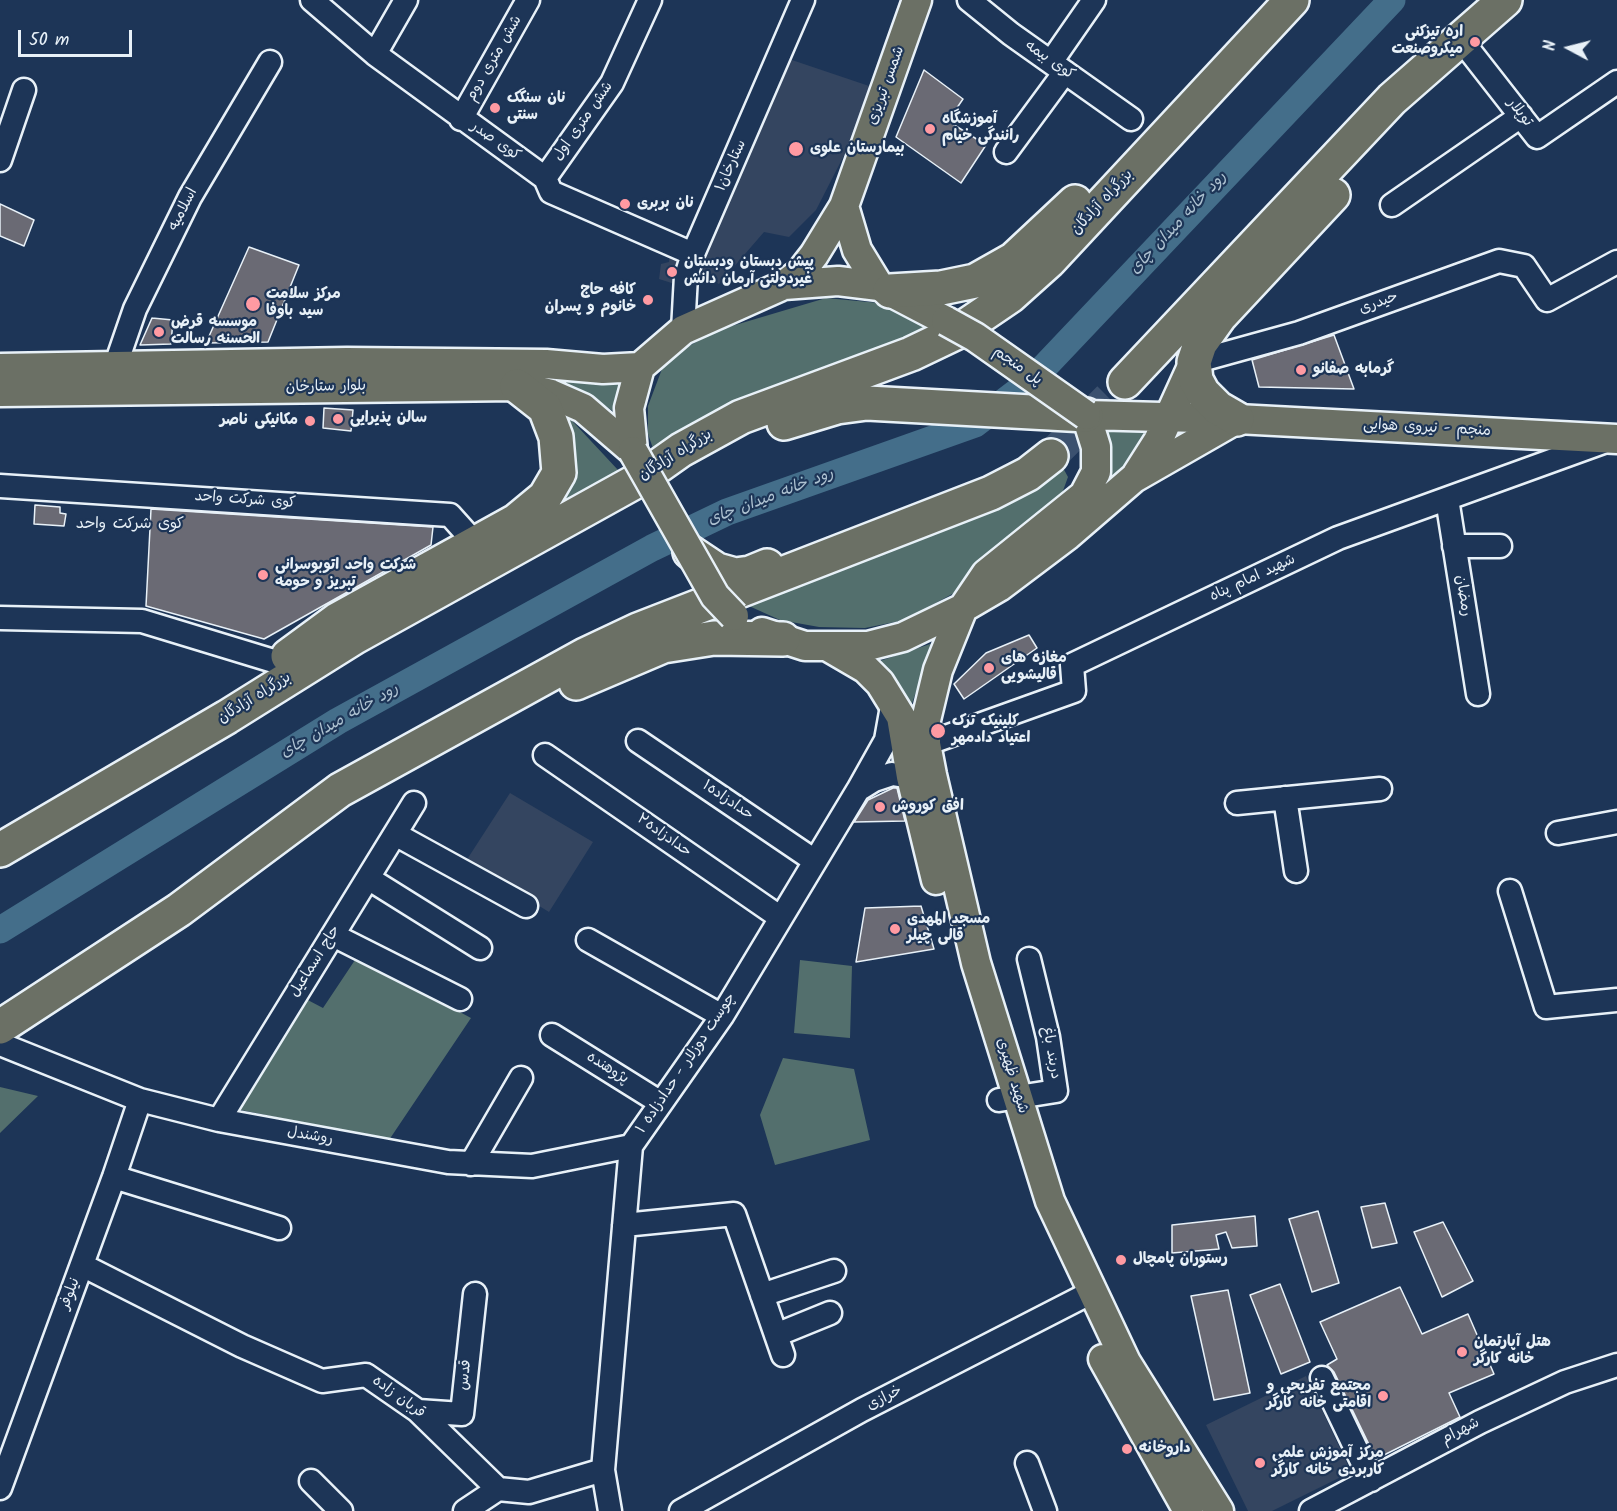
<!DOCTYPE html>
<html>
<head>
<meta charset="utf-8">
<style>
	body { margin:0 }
	#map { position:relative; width:1617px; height:1511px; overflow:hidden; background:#1d3557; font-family:Kalam,sans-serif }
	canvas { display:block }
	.north { position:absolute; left:1539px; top:18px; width:60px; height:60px; -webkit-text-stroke:4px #1d3557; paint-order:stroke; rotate:277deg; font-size:16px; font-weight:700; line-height:24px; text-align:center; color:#e8f1f8 }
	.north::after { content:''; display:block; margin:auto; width:21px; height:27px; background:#e8f1f8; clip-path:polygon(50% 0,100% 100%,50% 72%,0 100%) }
	.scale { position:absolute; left:18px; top:30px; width:114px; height:27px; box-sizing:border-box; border:3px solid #e8f1f8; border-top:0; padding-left:8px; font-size:18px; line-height:21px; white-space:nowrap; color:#e8f1f8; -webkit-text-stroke:4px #1d3557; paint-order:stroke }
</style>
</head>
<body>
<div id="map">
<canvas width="1617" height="1511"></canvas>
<div class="north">N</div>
<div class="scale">50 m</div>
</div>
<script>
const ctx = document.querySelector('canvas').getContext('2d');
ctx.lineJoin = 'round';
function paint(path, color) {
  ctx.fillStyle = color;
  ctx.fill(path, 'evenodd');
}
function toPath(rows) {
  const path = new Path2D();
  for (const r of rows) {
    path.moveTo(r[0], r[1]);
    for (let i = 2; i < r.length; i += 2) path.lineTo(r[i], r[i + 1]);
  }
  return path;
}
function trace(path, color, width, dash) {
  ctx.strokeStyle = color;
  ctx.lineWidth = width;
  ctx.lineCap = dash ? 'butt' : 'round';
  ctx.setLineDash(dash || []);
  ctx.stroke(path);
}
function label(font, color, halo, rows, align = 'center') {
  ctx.font = font + ' Kalam,"Playpen Sans Arabic",sans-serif';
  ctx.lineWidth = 4.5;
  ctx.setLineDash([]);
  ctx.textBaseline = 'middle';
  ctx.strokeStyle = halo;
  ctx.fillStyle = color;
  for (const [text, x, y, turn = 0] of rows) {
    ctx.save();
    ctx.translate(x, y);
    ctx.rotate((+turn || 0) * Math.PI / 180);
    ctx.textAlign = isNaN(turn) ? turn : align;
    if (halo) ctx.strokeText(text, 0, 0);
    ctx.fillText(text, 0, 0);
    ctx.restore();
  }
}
const built = toPath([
	[786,58,878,89,816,210,789,237,764,232,719,284,708,278,705,284,686,276],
	[670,252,688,259,681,286,659,279,661,264,669,262],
	[510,793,593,842,549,912,466,861],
	[1306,1376,1351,1472,1272,1511,1248,1511,1206,1425]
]);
const green = toPath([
	[826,298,879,303,943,333,656,457,648,434,648,406,662,369,679,352,715,331],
	[572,375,623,381,621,417,589,394,566,386,503,377],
	[563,411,618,470,543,519],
	[1102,427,1153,427,1130,468,1090,501],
	[1062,466,1068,477,1060,499,1024,543,954,593,905,620,865,628,819,627,780,620,749,606],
	[933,643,910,709,871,664],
	[357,957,471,1018,389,1140,231,1108,302,997,323,1008],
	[800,960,852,966,850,1038,794,1033],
	[783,1058,854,1069,870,1140,775,1165,760,1115],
	[0,1087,38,1096,0,1133]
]);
const river = toPath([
	[0,930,338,721,652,548,727,512,975,424,1030,382,1392,0]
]);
const building = toPath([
	[924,70,963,99,948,121,986,145,961,183,896,137,924,70],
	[0,204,34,220,24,246,0,236,0,204],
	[249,247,299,265,268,342,206,343,249,247],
	[152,318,173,320,171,344,140,345,152,318],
	[1334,335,1354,389,1259,387,1252,360,1334,335],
	[324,408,353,410,351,431,323,428,324,408],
	[35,505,60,507,60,513,66,514,64,526,34,524,35,505],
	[151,509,433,527,431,545,264,639,146,606,151,509],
	[1029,635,1037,648,964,699,954,684,986,653,1029,635],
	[893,788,897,788,905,821,854,822,868,800,893,788],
	[921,906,934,949,856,962,865,908,921,906],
	[1385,1203,1397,1243,1372,1248,1361,1207,1385,1203],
	[1318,1211,1339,1283,1312,1292,1289,1219,1318,1211],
	[1255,1216,1257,1246,1232,1248,1226,1232,1216,1235,1219,1249,1172,1253,1172,1225,1255,1216],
	[1443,1222,1473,1281,1442,1297,1414,1232,1443,1222],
	[1280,1284,1310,1362,1281,1374,1250,1295,1280,1284],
	[1400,1287,1422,1334,1468,1314,1494,1374,1449,1393,1460,1417,1376,1459,1334,1372,1327,1365,1337,1359,1320,1322,1400,1287],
	[1228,1290,1250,1393,1214,1400,1191,1296,1228,1290]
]);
const highwayTunnel = toPath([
	[1051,456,1125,382]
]);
const minor = toPath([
	[312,0,375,54,545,178,551,192,693,254],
	[969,0,1011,34,1131,119],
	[1462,41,1537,137,1617,82],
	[375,54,406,0],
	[1051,62,1094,0],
	[461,119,528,0],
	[1006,152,1065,72],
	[0,160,24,90],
	[545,178,612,83,650,0],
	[1392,205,1521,116],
	[683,330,686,276,693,254,803,0],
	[1194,362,1299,333,1499,261,1524,266,1547,300,1617,262],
	[115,367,135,309,190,197,270,62],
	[0,486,450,515,476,544],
	[1447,499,1478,694],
	[1454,546,1500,546],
	[0,618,142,621,280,663],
	[893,701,886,740,858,790,874,780,892,774,911,777],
	[638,741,815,861],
	[926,744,1074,691,1072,665,1338,538,1606,441],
	[545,755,781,918],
	[1285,798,1296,871],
	[1237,803,1380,789],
	[1558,833,1617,822],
	[395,834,526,906],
	[368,878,480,948],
	[1510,891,1546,1007,1617,1000],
	[333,935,460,999],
	[588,940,722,1016],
	[552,1035,661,1103],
	[0,1044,140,1100,219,1120,448,1162,532,1166,631,1146],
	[999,1100,1056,1091,1048,1037,1029,959],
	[219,1120,414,803],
	[471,1164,521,1078],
	[114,1177,279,1228],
	[624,1225,734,1214,783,1355],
	[82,1265,242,1346,322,1381,366,1375,418,1411,498,1489,529,1492,603,1470],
	[762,1295,834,1271],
	[776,1335,830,1313],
	[1322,1378,1371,1480],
	[418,1411,462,1414,475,1294],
	[1027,1463,1045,1511],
	[311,1481,341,1511],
	[0,1488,114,1177,140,1100],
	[465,1511,498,1489],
	[610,1511,603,1470,631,1146,722,1016,858,790],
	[681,1511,862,1410,1092,1292],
	[1311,1511,1480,1422,1565,1382,1617,1365]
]);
const major = toPath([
	[844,206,857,250,879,286],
	[784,285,800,273,814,255,844,206,917,0],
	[0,368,347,362,546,364,603,369,640,367],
	[0,392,517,386,551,394,583,408,633,451],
	[1237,419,1617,439],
	[633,451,629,408,640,367,683,330,784,285,838,281,879,286,946,321],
	[1137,474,1158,441,1194,362],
	[762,632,805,646,868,646,903,637,963,608,986,574,1084,495,1096,472,1096,447,1086,415,1237,419,1134,478,1068,535,999,587,963,608,938,670,926,720,926,744,932,775,976,963,1050,1201,1126,1362,1219,1511],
	[830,648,866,669,880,683,901,717,911,777,936,880],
	[1103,1359,1188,1511]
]);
const highway = toPath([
	[890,291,941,288,975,281,1014,259,1075,202],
	[1125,382,1392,99,1505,0],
	[1237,419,1218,408,1203,393,1196,380,1194,362,1200,344,1220,316,1333,195],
	[784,423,837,407,867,403,1086,415],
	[690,552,717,570,735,575,750,573,767,566],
	[288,656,337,620,516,521,545,497,559,473,556,437,545,408,517,386],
	[576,683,663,646,714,638,783,639],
	[0,850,227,717,355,637,640,479,681,450,741,417,911,354,957,332,1010,296,1049,261,1292,0],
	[0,1027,179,910,340,790,585,655,638,630,991,493,1028,474,1051,456]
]);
const majorBridge = toPath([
	[946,321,975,337,1086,415],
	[633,451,715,596,734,616]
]);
const markers = [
	[1475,42,6,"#ff9aa2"],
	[495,108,6,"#ff9aa2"],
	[930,129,6,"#ff9aa2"],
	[796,149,8,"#ff9aa2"],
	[625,204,6,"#ff9aa2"],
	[672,272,6,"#ff9aa2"],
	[648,300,6,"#ff9aa2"],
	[253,304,8,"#ff9aa2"],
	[159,332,6,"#ff9aa2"],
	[1301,370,6,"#ff9aa2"],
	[338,419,6,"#ff9aa2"],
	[310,421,6,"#ff9aa2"],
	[263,575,6,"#ff9aa2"],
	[989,668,6,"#ff9aa2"],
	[938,731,8,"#ff9aa2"],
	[880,807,6,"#ff9aa2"],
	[895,929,6,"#ff9aa2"],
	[1121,1260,6,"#ff9aa2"],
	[1462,1352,6,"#ff9aa2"],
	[1383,1396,6,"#ff9aa2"],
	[1127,1449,6,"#ff9aa2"],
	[1260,1463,6,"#ff9aa2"]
];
const poiNames = [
	["اره تیزکنی",1463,33,"right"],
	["میکروصنعت",1463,50,"right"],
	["نان سنگک",507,99],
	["سنتی",507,116],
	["آموزشگاه",942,120],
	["رانندگی خیام",942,137],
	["بیمارستان علوی",810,149],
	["نان بربری",637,204],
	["پیش دبستان ودبستان",684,263],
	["غیردولتی آرمان دانش",684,280],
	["کافه حاج‌",636,291,"right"],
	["خانوم‌ و پسران",636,308,"right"],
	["مرکز سلامت",266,295],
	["سید باوفا",266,312],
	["موسسه قرض",171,323],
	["الحسنه رسالت",171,340],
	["گرمابه صفانو",1313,370],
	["سالن پذیرایی",350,419],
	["مکانیکی ناصر",298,421,"right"],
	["شرکت واحد اتوبوسرانی",275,566],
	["تبریز و حومه",275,583],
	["مغازه های",1001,659],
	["قالیشویی",1001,676],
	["کلینیک ترک",952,722],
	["اعتیاد دادمهر",952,739],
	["افق کوروش",892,807],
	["مسجد المهدی",907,920],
	["قالی چیلر",907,937],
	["رستوران پامچال",1133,1260],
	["هتل آپارتمان",1474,1343],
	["خانه کارگر",1474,1360],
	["مجتمع تفریحی و",1371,1387,"right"],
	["اقامتی خانه کارگر",1371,1404,"right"],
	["داروخانه",1139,1449],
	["مرکز آموزش علمی",1272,1454],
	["کاربردی خانه کارگر",1272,1471]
];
const streetNames = [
	["شش متری دوم",495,59,-60],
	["کوی بیمه",1049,61,35],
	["شمس تبریزی",887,86,-70],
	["توپلار",1519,113,52],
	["شش متری اول",584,122,-55],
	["کوی صدر",495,142,35],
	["ستارخان۱",732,166,-66],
	["بزرگراه آزادگان",1103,203,-47],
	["اسلامیه",184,210,-63],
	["حیدری",1379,304,-20],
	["پل منجم",1017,367,35],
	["بلوار ستارخان",326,388,-1],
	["منجم - نیروی هوایی",1427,429,3],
	["بزرگراه آزادگان",676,456,-32],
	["کوی شرکت واحد",245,501,4],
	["شهید امام پناه",1253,579,-25],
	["رمضان",1462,596,81],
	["بزرگراه آزادگان",255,699,-32],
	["حدادزاده۱",727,801,34],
	["حدادزاده۲",663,836,35],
	["حاج اسماعیل",316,962,-58],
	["دربند باغ",1050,1053,80],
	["چوست دوزلار - حدادزاده ۱",687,1064,-56],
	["پژوهنده",607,1069,32],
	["شهید ظهیری",1011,1076,73],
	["روشندل",310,1137,10],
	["نیلوفر",71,1294,-70],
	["قدس",466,1375,-84],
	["قربان زاده",398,1398,36],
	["خرازی",885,1399,-27],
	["شهرام",1461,1432,-27]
];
const waterNames = [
	["رود خانه میدان چای",1179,224,-47],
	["رود خانه میدان چای",771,498,-21],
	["رود خانه میدان چای",340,722,-30]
];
const neighbourhoodNames = [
	["کوی شرکت واحد",130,525]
];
paint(built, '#344560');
paint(green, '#536f6d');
trace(river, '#446e8a', 27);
paint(building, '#6a6a74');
trace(building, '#e8f1f8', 1.5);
trace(highwayTunnel, '#3b516f', 33, [33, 16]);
trace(minor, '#e8f1f8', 27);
trace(major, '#e8f1f8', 33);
trace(highway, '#e8f1f8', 38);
trace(minor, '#1d3557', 22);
trace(major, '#6b7065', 28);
trace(highway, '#6b7065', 33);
trace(majorBridge, '#e8f1f8', 33, []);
trace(majorBridge, '#6b7065', 28);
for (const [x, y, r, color] of markers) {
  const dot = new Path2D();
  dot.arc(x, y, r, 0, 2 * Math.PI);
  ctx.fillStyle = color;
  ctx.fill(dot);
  trace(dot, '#1d3557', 2);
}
label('bold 15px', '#e8f1f8', '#1d3557', poiNames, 'left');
label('15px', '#e8f1f8', '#1d3557', streetNames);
label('italic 16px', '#afc3d2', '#1d3557', waterNames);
label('16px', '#e8f1f8', '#1d3557', neighbourhoodNames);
</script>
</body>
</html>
